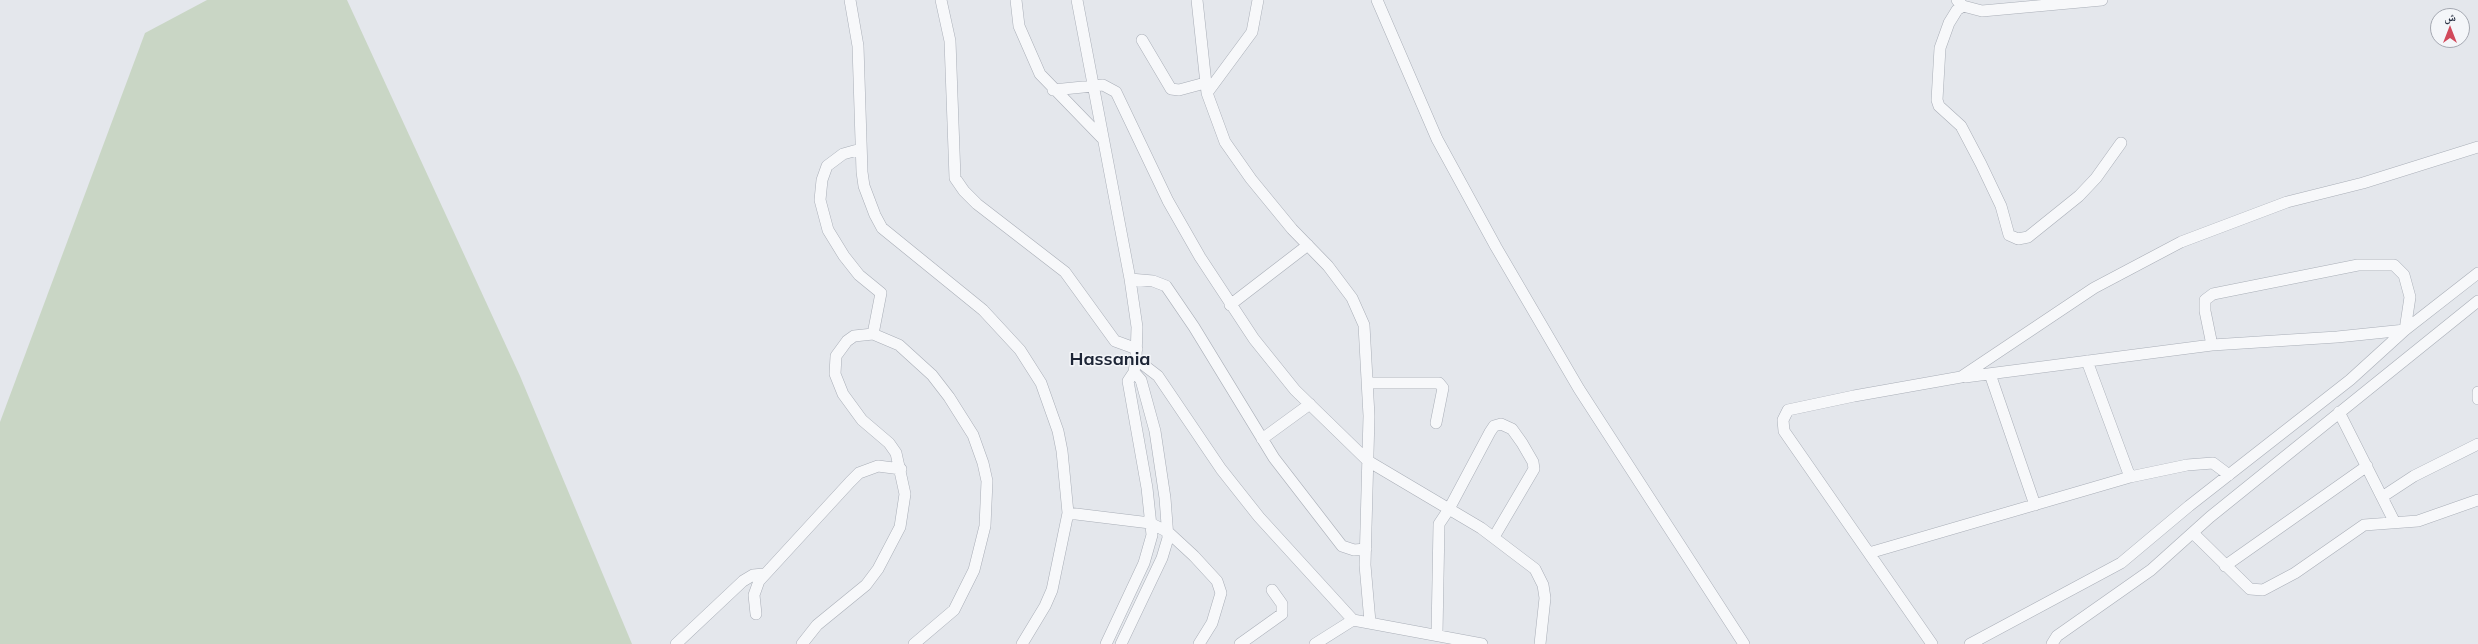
<!DOCTYPE html>
<html>
<head>
<meta charset="utf-8">
<style>
	body { margin:0 }
	#map { position:relative; width:2478px; height:644px; overflow:hidden; background:#e4e7ec; font-family:Mulish,"Noto Naskh Arabic",sans-serif }
	canvas { display:block }
	.north { position:absolute; left:2430px; top:8px; width:40px; height:40px; box-sizing:border-box; background:#f4f6f9; border:1px solid #a4a8b1; border-radius:50%; rotate:0deg; font-size:11px; font-weight:700; line-height:16px; text-align:center; color:#2b3445 }
	.north::after { content:''; display:block; margin:auto; width:14px; height:18px; background:#d1495b; clip-path:polygon(50% 0,100% 100%,50% 72%,0 100%) }
</style>
</head>
<body>
<div id="map">
<canvas width="2478" height="644"></canvas>
<div class="north">ش</div>
</div>
<script>
const ctx = document.querySelector('canvas').getContext('2d');
ctx.lineJoin = 'round';
function paint(path, color) {
  ctx.fillStyle = color;
  ctx.fill(path, 'evenodd');
}
function toPath(rows) {
  const path = new Path2D();
  for (const r of rows) {
    path.moveTo(r[0], r[1]);
    for (let i = 2; i < r.length; i += 2) path.lineTo(r[i], r[i + 1]);
  }
  return path;
}
function trace(path, color, width, dash) {
  ctx.strokeStyle = color;
  ctx.lineWidth = width;
  ctx.lineCap = dash ? 'butt' : 'round';
  ctx.setLineDash(dash || []);
  ctx.stroke(path);
}
function label(font, color, halo, rows, align = 'center') {
  ctx.font = font + ' Mulish,sans-serif';
  ctx.lineWidth = 3;
  ctx.setLineDash([]);
  ctx.textBaseline = 'middle';
  ctx.strokeStyle = halo;
  ctx.fillStyle = color;
  for (const [text, x, y, turn = 0] of rows) {
    ctx.save();
    ctx.translate(x, y);
    ctx.rotate((+turn || 0) * Math.PI / 180);
    ctx.textAlign = isNaN(turn) ? turn : align;
    if (halo) ctx.strokeText(text, 0, 0);
    ctx.fillText(text, 0, 0);
    ctx.restore();
  }
}
const green = toPath([
	[207,0,347,0,520,376,632,644,0,644,0,422,145,33]
]);
const minor = toPath([
	[850,0,858,46,862,172,864,186,875,215,882,228,983,310,1020,350,1041,383,1058,431,1062,451,1068,513,1052,590,1045,606,1022,644],
	[941,0,950,41,955,178,964,191,977,204,1065,272,1115,341,1137,349],
	[1016,0,1019,26,1040,74,1102,138],
	[1077,0,1130,279,1137,327,1136,359,1134,372,1128,381,1147,488,1152,535,1144,563,1106,644],
	[1197,0,1207,93,1225,142,1251,179,1292,229,1328,266,1352,298,1364,325,1369,416,1365,565,1370,622],
	[1377,0,1437,139,1496,247,1579,389,1744,644],
	[1957,0,1963,6,1982,11,2102,0],
	[1963,6,1957,10,1949,23,1940,48,1937,100,1939,106,1961,126,1981,164,2001,206,2009,235,2018,239,2028,237,2079,196,2096,178,2121,143],
	[1142,40,1171,89,1179,90,1205,83],
	[1053,90,1103,85,1116,92,1168,201,1200,257,1254,339,1295,390,1368,461,1481,528,1535,569,1543,585,1545,598,1540,644],
	[1207,93,1252,32,1258,0],
	[861,149,843,154,827,166,822,180,820,200,828,230,844,256,859,275,881,293,873,334],
	[1130,279,1153,281,1166,286,1194,327,1274,458,1342,546,1354,550,1366,549],
	[1230,305,1308,245],
	[1136,359,1158,376,1221,469,1259,517,1353,620],
	[2087,361,2130,477],
	[1990,374,2035,505],
	[1965,377,2212,345,2337,337,2405,330,2478,273],
	[1368,383,1439,383,1443,388,1436,423],
	[2478,392,2478,399],
	[2339,412,2394,521],
	[1262,439,1310,404],
	[2382,497,2414,476,2478,444],
	[1068,513,1150,523,1168,532,1194,556,1217,581,1221,593,1212,623,1199,644],
	[2193,533,2250,589,2263,590,2295,573,2364,525,2418,521,2478,500],
	[1869,553,2130,477,2187,465,2213,463,2229,475],
	[2225,566,2367,466],
	[756,614,754,595,759,581,850,482,859,473,878,466,901,469],
	[1437,634,1439,524,1449,509,1490,432,1494,426,1501,424,1512,429,1522,443,1533,462,1534,469,1494,537],
	[676,644,743,581,753,575,764,574],
	[802,644,817,625,866,585,878,569,900,527,905,494,896,453,889,443,862,420,843,394,835,374,836,356,847,341,854,336,873,334,899,345,932,375,949,397,973,435,983,463,987,481,985,526,974,570,954,610,914,644],
	[1121,644,1162,558,1168,538,1165,498,1155,431,1141,380,1134,372],
	[1240,644,1282,614,1282,604,1272,590],
	[1315,644,1353,620,1482,644],
	[1932,644,1784,431,1783,420,1788,410,1854,396,1961,377,2094,288,2181,242,2287,202,2363,183,2478,147],
	[1970,644,2121,563,2189,506,2350,380,2405,330,2410,297,2404,275,2394,265,2358,265,2213,294,2205,300,2205,311,2212,345],
	[2052,644,2057,636,2151,570,2210,517,2478,301]
]);
const districtNames = [
	["Hassania",1110,360]
];
paint(green, '#c9d6c5');
trace(minor, '#a9aeb7', 12);
trace(minor, '#f7f8fa', 11);
label('bold 18px', '#1d2536', '#f4f6f9', districtNames);
</script>
</body>
</html>
